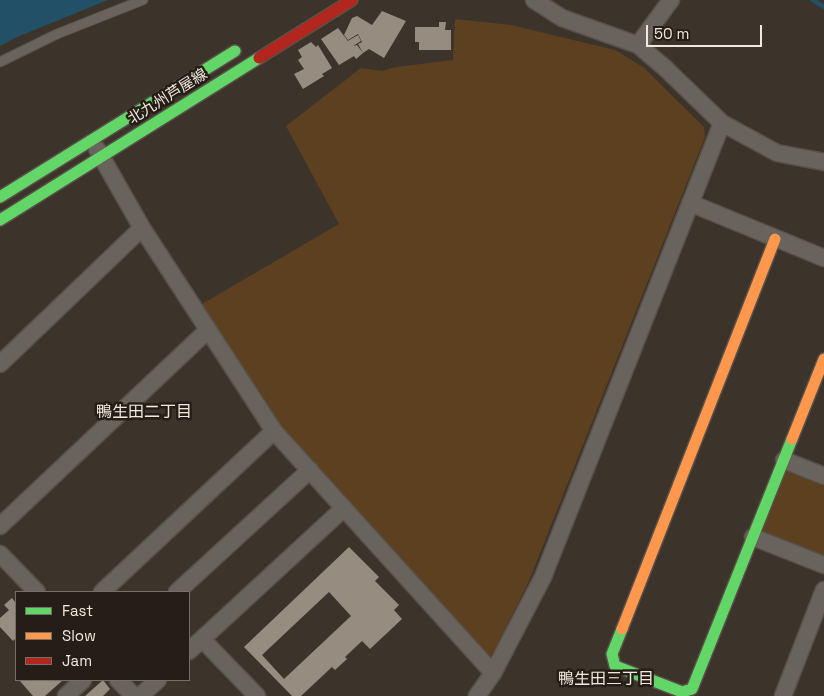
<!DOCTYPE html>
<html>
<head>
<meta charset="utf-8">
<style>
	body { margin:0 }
	#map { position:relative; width:824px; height:696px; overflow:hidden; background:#3c342b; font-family:"Space Grotesk",sans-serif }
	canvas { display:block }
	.legend { position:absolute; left:15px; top:591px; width:175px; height:90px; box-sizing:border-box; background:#251e16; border:1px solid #776e66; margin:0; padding:6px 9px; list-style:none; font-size:15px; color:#f1e7dd }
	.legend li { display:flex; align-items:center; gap:10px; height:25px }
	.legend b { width:25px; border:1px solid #776e66 }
	.scale { position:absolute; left:646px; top:25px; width:116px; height:22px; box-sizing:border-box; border:2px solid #f1e7dd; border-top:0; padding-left:6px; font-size:15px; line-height:18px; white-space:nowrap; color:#f1e7dd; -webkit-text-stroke:4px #251e16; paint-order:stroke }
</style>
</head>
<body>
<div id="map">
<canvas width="824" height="696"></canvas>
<ul class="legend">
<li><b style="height:6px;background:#63d668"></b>Fast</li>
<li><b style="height:6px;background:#ff974d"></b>Slow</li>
<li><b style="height:6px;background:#b3261e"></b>Jam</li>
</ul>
<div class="scale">50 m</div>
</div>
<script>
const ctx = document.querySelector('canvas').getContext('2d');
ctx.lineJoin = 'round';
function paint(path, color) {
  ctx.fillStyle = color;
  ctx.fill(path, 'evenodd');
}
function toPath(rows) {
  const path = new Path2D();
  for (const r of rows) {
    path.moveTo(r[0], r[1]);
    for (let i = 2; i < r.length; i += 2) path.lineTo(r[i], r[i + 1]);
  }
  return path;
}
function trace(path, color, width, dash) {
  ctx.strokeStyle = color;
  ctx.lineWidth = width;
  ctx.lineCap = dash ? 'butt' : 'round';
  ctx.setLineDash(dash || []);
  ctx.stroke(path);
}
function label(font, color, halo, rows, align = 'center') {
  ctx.font = font + ' "Space Grotesk","Noto Sans JP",sans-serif';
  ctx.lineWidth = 5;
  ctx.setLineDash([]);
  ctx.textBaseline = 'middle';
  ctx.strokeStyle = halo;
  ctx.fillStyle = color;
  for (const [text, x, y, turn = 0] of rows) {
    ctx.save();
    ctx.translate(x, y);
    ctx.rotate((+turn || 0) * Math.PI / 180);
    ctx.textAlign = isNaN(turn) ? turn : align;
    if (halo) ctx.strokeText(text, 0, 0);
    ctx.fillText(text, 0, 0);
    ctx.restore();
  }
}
const green = toPath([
	[455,19,511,25,615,50,643,67,704,127,705,137,529,581,497,645,490,657,487,657,278,426,202,304,339,224,286,126,361,68,382,71,396,67,453,60],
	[787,466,824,481,824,560,761,535]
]);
const water = toPath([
	[0,0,108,0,17,37,0,46]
]);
const stream = toPath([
	[813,0,824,7]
]);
const building = toPath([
	[382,11,406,21,384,58,369,49,363,53,358,44,362,42,358,34,348,40,344,35,352,18,357,16,372,25],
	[439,22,446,22,445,30,451,30,451,50,419,50,419,42,415,42,415,27,439,27],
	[338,28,348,41,346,42,358,35,361,41,353,46,357,45,363,53,356,59,354,56,339,65,321,39],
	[311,42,316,47,318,45,332,68,322,74,324,76,303,89,294,74,304,69,298,60,302,57,298,50],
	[349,547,379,577,375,581,399,605,394,610,402,619,370,649,362,641,345,657,347,659,335,670,332,667,301,696,292,696,244,647],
	[329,592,351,616,284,679,262,655],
	[12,598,15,602,16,601,16,638,13,641,0,627,0,618,9,610,4,605],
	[19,680,63,680,45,696,33,696],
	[103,680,110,689,103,696,85,696]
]);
const lane = toPath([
	[0,62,57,34,143,0]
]);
const street = toPath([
	[534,0,562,18,638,45,665,68,722,123,777,153,824,162],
	[638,45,671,0],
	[97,149,142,228,274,431,102,592],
	[690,203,824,258],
	[0,364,142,228],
	[274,431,493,673],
	[784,460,824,476],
	[0,526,208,330],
	[753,537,824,565],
	[0,554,37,592],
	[177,592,310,470],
	[202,639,257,696],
	[189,651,344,508],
	[118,680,134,696],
	[66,696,83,680],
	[140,696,158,680],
	[477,696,493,673,543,577,722,123],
	[783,696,824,590]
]);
const fast = toPath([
	[0,197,235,51],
	[0,220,259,58],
	[622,629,612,654,615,666,682,692,692,689,792,439]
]);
const slow = toPath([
	[792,439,824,359],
	[622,629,775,239]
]);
const jam = toPath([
	[259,58,352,0]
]);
const streetNames = [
	["北九州芦屋線",168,97,-32]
];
const neighbourhoodNames = [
	["鴨生田二丁目",144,413],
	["鴨生田三丁目",606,680]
];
paint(green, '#5c401f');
paint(water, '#225067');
trace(stream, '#225067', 4.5);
paint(building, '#978c80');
trace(lane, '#585049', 11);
trace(street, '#585049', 19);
trace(fast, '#585049', 14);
trace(slow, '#585049', 14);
trace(jam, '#585049', 14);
trace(lane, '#69635d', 9);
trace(street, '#69635d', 16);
trace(fast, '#63d668', 11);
trace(slow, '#ff974d', 11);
trace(jam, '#b3261e', 11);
label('15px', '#f1e7dd', '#251e16', streetNames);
label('16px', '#f1e7dd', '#251e16', neighbourhoodNames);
</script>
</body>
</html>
